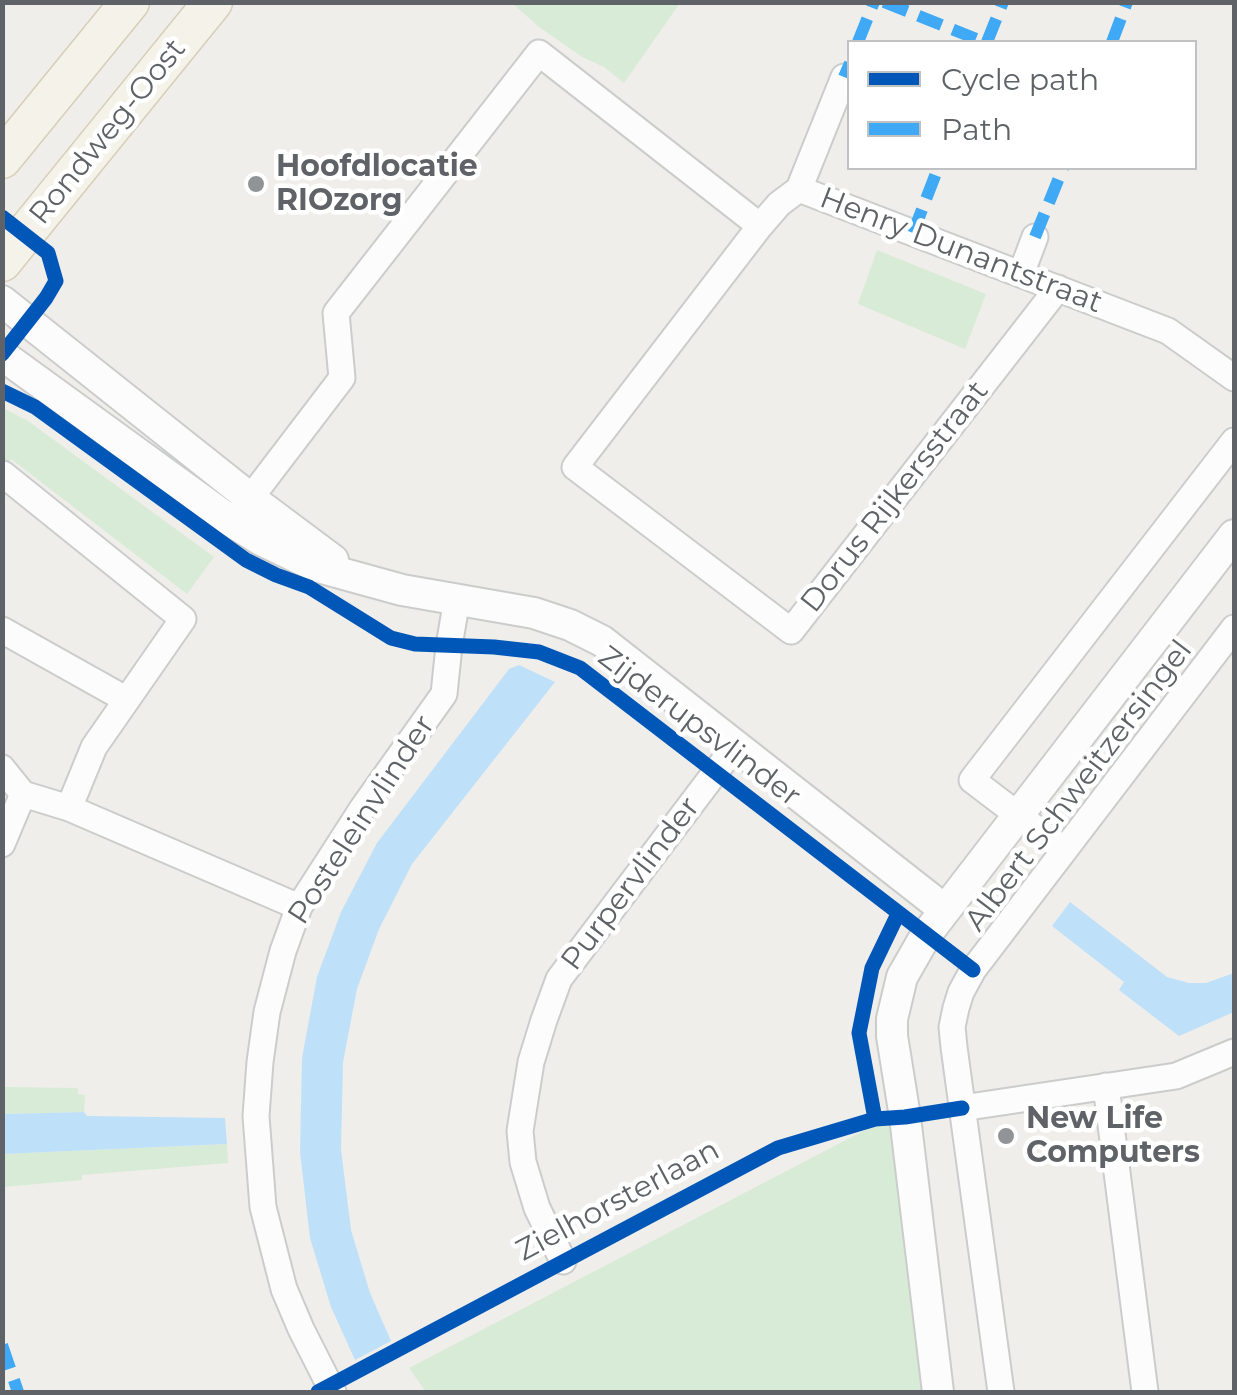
<!DOCTYPE html>
<html>
<head>
<meta charset="utf-8">
<style>
	body { margin:0 }
	#map { position:relative; width:1237px; height:1395px; overflow:hidden; background:#efeeea; font-family:Montserrat,sans-serif }
	canvas { display:block }
	.frame { position:absolute; inset:0; border:5px solid #5f6368; pointer-events:none }
	.legend { position:absolute; left:847px; top:40px; width:350px; height:130px; box-sizing:border-box; background:#fff; border:2px solid #bfc1c3; margin:0; padding:12px 18px; list-style:none; font-size:30px; color:#5f6368 }
	.legend li { display:flex; align-items:center; gap:20px; height:50px }
	.legend b { width:50px; border:2px solid #bfc1c3 }
</style>
</head>
<body>
<div id="map">
<canvas width="1237" height="1395"></canvas>
<div class="frame"></div>
<ul class="legend">
<li><b style="height:12px;background:#0057b8"></b>Cycle path</li>
<li><b style="height:12px;background:#3fa9f5"></b>Path</li>
</ul>
</div>
<script>
const ctx = document.querySelector('canvas').getContext('2d');
ctx.lineJoin = 'round';
function paint(path, color) {
  ctx.fillStyle = color;
  ctx.fill(path, 'evenodd');
}
function toPath(rows) {
  const path = new Path2D();
  for (const r of rows) {
    path.moveTo(r[0], r[1]);
    for (let i = 2; i < r.length; i += 2) path.lineTo(r[i], r[i + 1]);
  }
  return path;
}
function trace(path, color, width, dash) {
  ctx.strokeStyle = color;
  ctx.lineWidth = width;
  ctx.lineCap = dash ? 'butt' : 'round';
  ctx.setLineDash(dash || []);
  ctx.stroke(path);
}
function label(font, color, halo, rows, align = 'center') {
  ctx.font = font + ' Montserrat,sans-serif';
  ctx.lineWidth = 9;
  ctx.setLineDash([]);
  ctx.textBaseline = 'middle';
  ctx.strokeStyle = halo;
  ctx.fillStyle = color;
  for (const [text, x, y, turn = 0] of rows) {
    ctx.save();
    ctx.translate(x, y);
    ctx.rotate((+turn || 0) * Math.PI / 180);
    ctx.textAlign = isNaN(turn) ? turn : align;
    if (halo) ctx.strokeText(text, 0, 0);
    ctx.fillText(text, 0, 0);
    ctx.restore();
  }
}
const green = toPath([
	[512,3,680,3,624,83,604,67,582,57,539,27],
	[877,250,986,294,965,349,858,304],
	[3,408,28,421,214,557,187,594,11,459,3,468],
	[3,1087,78,1088,78,1094,85,1095,84,1112,3,1114],
	[890,1117,925,1392,426,1392,409,1368],
	[227,1144,228,1163,82,1175,82,1180,3,1187,2,1154]
]);
const water = toPath([
	[519,665,555,682,412,864,379,929,357,989,343,1062,341,1150,351,1230,370,1293,391,1341,355,1360,331,1307,310,1238,300,1152,302,1058,317,977,341,912,377,843,509,669],
	[1070,902,1167,977,1189,983,1206,983,1234,973,1234,1012,1179,1036,1119,990,1124,982,1052,926],
	[84,1112,87,1116,225,1118,227,1144,3,1154,3,1114]
]);
const minor = toPath([
	[799,189,844,77],
	[760,226,575,467,791,631,1058,288],
	[1021,274,1035,237],
	[3,474,183,619,94,747,69,808],
	[239,513,342,378,336,313,539,53,760,226,779,204,799,189,1168,331,1234,378],
	[2,630,127,700],
	[2,768,23,794],
	[2,844,23,794,69,808,299,907],
	[1064,850,972,780,1234,441],
	[1106,1086,1145,1392],
	[962,1108,1176,1076,1234,1052],
	[563,1261,537,1208,523,1162,520,1131,531,1062,544,1020,559,979,736,745],
	[333,1392,301,1329,284,1289,263,1207,256,1116,260,1062,267,1012,283,951,299,907,362,809,444,694,449,646,457,599],
	[1001,1392,954,1047,952,1027,956,1008,961,992,973,970,1234,628]
]);
const tertiary = toPath([
	[2,301,250,498,333,560],
	[2,355,232,522,261,540,315,566,402,590,534,613,570,625,602,641,945,910],
	[938,1392,905,1117,892,1036,892,1019,902,977,926,935,1234,535]
]);
const primary = toPath([
	[2,159,130,2],
	[2,262,213,2]
]);
const quiet = toPath([
	[884,2,984,42],
	[858,42,874,2],
	[987,42,1003,2],
	[1112,42,1127,2],
	[844,77,850,63],
	[913,233,938,168],
	[1035,237,1063,168],
	[2,1345,18,1392]
]);
const cycleway = toPath([
	[2,217,48,253,56,281,46,298,2,354],
	[2,391,35,407,246,560,276,575,309,587,391,638,415,644,494,647,539,652,580,668,973,970],
	[875,1119,859,1033,872,968,898,914],
	[318,1392,778,1148,875,1119,905,1117,962,1108]
]);
const markers = [
	[256,184,10,"#919496"],
	[1006,1136,10,"#919496"]
];
const streetNames = [
	["Rondweg-Oost",108,132,-51],
	["Henry Dunantstraat",961,251,21],
	["Dorus Rijkersstraat",895,497,-52],
	["Zijderupsvlinder",699,727,37],
	["Albert Schweitzersingel",1079,786,-53],
	["Posteleinvlinder",362,820,-57],
	["Purpervlinder",631,884,-53],
	["Zielhorsterlaan",618,1201,-28]
];
const poiNames = [
	["Hoofdlocatie",276,167],
	["RIOzorg",276,201],
	["New Life",1026,1119],
	["Computers",1026,1153]
];
paint(green, '#d8ebd6');
paint(water, '#bfe0f9');
trace(minor, '#cbcccc', 29);
trace(tertiary, '#cbcccc', 34);
trace(primary, '#d7ceb8', 41);
trace(minor, '#fdfcfc', 25);
trace(tertiary, '#fdfcfc', 30);
trace(primary, '#f4f2e9', 38);
trace(quiet, '#3fa9f5', 12, [25, 12]);
trace(cycleway, '#0057b8', 15);
for (const [x, y, r, color] of markers) {
  const dot = new Path2D();
  dot.arc(x, y, r, 0, 2 * Math.PI);
  ctx.fillStyle = color;
  ctx.fill(dot);
  trace(dot, '#fff', 4);
}
label('30px', '#5f6368', '#fff', streetNames);
label('bold 30px', '#5f6368', '#fff', poiNames, 'left');
</script>
</body>
</html>
